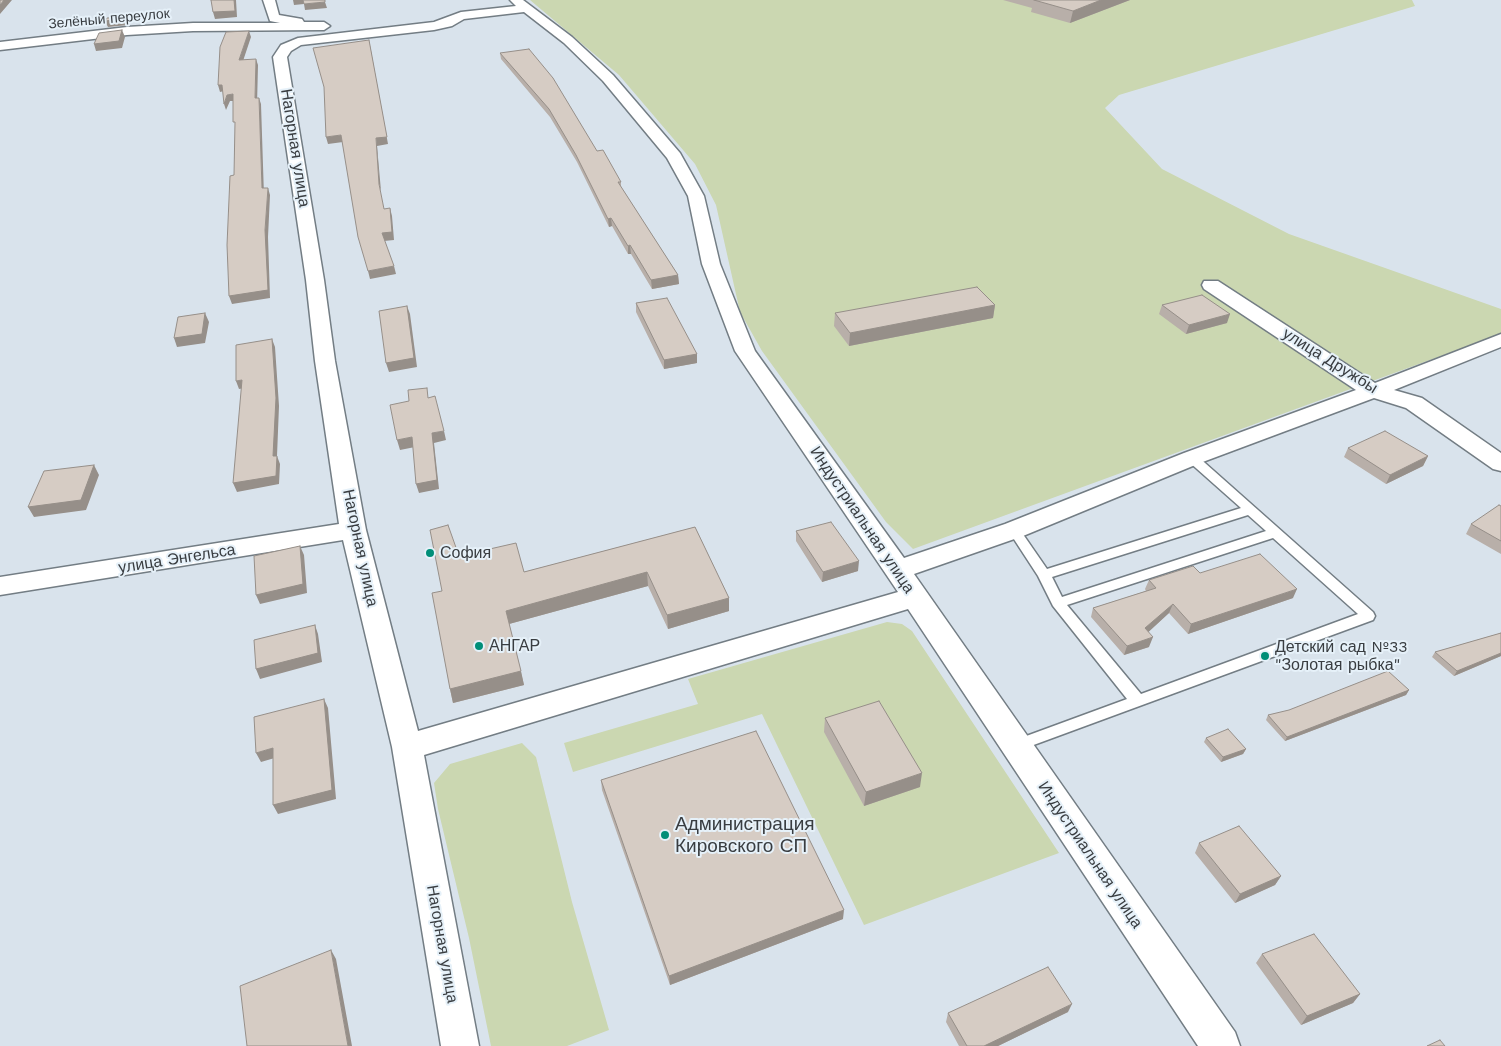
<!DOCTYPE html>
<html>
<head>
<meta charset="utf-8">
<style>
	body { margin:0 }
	canvas { display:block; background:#d9e3ec }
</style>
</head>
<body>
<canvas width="1501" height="1046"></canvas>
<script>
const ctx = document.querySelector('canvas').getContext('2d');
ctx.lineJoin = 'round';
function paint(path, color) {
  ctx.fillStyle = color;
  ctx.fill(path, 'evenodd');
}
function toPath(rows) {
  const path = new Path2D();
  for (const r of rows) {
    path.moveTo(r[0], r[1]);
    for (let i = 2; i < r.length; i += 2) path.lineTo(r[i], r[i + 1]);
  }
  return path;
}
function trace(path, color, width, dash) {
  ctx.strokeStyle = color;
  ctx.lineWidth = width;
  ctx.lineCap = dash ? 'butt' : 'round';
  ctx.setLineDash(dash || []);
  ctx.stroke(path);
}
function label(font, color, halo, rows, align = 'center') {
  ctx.font = font + ' "Work Sans",sans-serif';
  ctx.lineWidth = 4;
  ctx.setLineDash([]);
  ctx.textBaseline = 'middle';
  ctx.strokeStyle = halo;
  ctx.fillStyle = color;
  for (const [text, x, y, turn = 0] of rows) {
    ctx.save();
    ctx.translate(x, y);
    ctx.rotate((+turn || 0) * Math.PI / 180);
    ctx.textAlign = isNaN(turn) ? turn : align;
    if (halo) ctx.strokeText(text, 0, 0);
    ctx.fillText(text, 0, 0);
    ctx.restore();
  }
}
const green = toPath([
	[530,0,1412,0,1415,6,1119,95,1105,108,1162,169,1289,234,1501,309,1501,334,913,549,886,522,762,351,740,312,716,205,695,164,619,75],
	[887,622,902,624,912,631,1059,853,864,925,762,714,573,772,564,743,698,704,688,679],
	[522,743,536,757,572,902,609,1030,567,1046,491,1046,469,938,438,809,434,783,450,764]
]);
const service = toPath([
	[1192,454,1196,455,1373,612,1375,616,1373,620,1020,750,1015,752,1010,750,1007,746,1010,742,1127,699,1053,606,1038,576,1008,530,1010,527,1018,527,1047,569,1241,508,1188,461,1186,458,1192,454],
	[1248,515,1266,531,1062,597,1052,577,1248,515],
	[1273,538,1358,614,1141,694,1067,605,1273,538]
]);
const minor = toPath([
	[263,0,275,0,279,15,302,19,304,22,324,22,330,26,324,30,193,31,127,35,0,50,0,42,127,27,193,23,280,23,270,21,263,0],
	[510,0,523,0,572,37,613,75,680,153,704,196,720,264,755,351,904,558,1005,524,1184,453,1356,390,1204,289,1202,285,1204,281,1218,281,1375,383,1501,334,1501,347,1394,390,1422,398,1501,453,1501,471,1493,469,1406,408,1374,398,1200,463,1023,536,914,574,1235,1032,1240,1046,1198,1046,908,609,424,755,479,1046,441,1046,392,747,343,540,0,595,0,577,339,524,315,361,306,280,273,57,281,45,298,38,434,22,461,12,516,6,510,0],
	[524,12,564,43,603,81,667,158,688,196,702,264,735,351,898,592,418,731,366,530,335,361,324,280,287,57,291,51,301,45,434,30,452,26,464,19,524,12]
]);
const wall = toPath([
	[1003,0,1130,0,1070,23,1031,12,1032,8],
	[500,53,597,151,621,182,621,187,678,275,679,284,652,289,631,254,628,254,612,226,609,227,577,162,550,117,501,59],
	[636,303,697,354,697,363,664,369,636,312],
	[995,305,993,318,849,346,834,326,835,313],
	[1162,305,1227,323,1186,334,1159,314],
	[1348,448,1428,456,1423,466,1386,484,1344,457],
	[1501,506,1501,554,1466,534,1471,524],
	[695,527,729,598,729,611,668,629,648,586,509,624,524,685,453,703,450,689,442,591,459,556,524,572],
	[796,531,858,571,822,582,796,541],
	[1200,573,1293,598,1188,634,1169,613,1148,632,1149,647,1124,655,1091,617,1093,608,1146,591,1145,589,1149,580],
	[1501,633,1501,656,1454,676,1432,657,1435,652],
	[1409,690,1406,695,1285,741,1266,720,1268,715],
	[825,718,920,787,864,806,824,732],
	[1206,738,1246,749,1243,754,1221,762,1204,742],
	[601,780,843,919,670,985,602,790],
	[1199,843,1281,876,1275,885,1235,903,1195,853],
	[1262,954,1360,994,1353,1003,1301,1025,1256,963],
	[1068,1012,998,1046,959,1046,946,1022,948,1013]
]);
const shadedWall = toPath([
	[4,0,12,0,0,14,0,5],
	[234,0,236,0,237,17,215,19,213,12],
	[293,0,303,0,304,4,294,5],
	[1101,0,1130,0,1070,23,1073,11],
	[325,2,327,8,305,10,304,4],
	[127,17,129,23,128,25,108,27,105,21],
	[122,30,125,37,122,48,96,51,94,44],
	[249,31,251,37,241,67,239,60],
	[369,40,388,144,377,146,381,191,379,184,376,138],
	[256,59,258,65,257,105,255,98],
	[218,85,222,85,224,91,220,92],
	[233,94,235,101,230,101,226,110,224,104,227,95],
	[259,98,261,104,264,196,262,188],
	[341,135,343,142,328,144,326,137],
	[268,188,270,195,268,237,270,298,232,304,229,296,265,230],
	[390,208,392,216,394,240,384,241,382,233],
	[611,218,612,226,609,227,608,219],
	[630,245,631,254,628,254,628,246],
	[394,266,396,274,370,279,368,271],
	[678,275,679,284,652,289,651,280],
	[995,305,993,318,849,346,850,333],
	[407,306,410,314,417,367,389,372,386,363],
	[205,313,209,322,205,343,177,347,174,338],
	[1230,314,1227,323,1186,334,1189,325],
	[272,339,275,347,279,406,277,456,280,464,279,484,237,492,233,483,273,456],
	[697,354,697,363,664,369,664,360],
	[242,380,245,388,239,389,236,381],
	[444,431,446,440,434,443,439,489,419,493,416,484,432,433],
	[412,437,415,447,400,450,397,440],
	[1428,456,1423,466,1386,484,1390,475],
	[94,465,99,475,86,510,34,517,28,507],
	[300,546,304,555,307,593,260,604,256,595],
	[859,561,858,571,822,582,823,572],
	[647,572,648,586,509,624,506,611],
	[1297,589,1293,598,1188,634,1191,624],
	[729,598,729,611,668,629,667,615],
	[1173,604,1169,613,1142,638,1145,628],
	[315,625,318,634,322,662,260,679,256,669],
	[1153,637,1149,647,1124,655,1127,646],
	[1501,653,1501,656,1454,676,1457,671],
	[521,671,524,685,453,703,450,689],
	[1409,690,1406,695,1285,741,1287,737],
	[324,699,328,708,336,799,278,814,273,805],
	[273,748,278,757,261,762,256,753],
	[1246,749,1243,754,1221,762,1223,757],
	[922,773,920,787,864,806,866,792],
	[1281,876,1275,885,1235,903,1240,894],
	[844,910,843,919,670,985,669,976],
	[331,950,336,959,352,1046,348,1046],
	[1360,994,1353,1003,1301,1025,1307,1016],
	[1072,1004,1068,1012,998,1046,984,1046]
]);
const building = toPath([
	[0,0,4,0,0,5,0,0],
	[211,0,234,0,235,11,213,12,211,0],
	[303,0,325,0,325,2,304,4,303,0],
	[1034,0,1101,0,1073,11,1034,0],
	[127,17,126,18,105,21,107,18,127,17],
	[122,30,119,41,94,44,99,33,122,30],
	[249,31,239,60,256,59,255,98,259,98,262,188,268,188,265,230,268,290,229,296,227,245,230,176,234,175,235,122,233,122,233,94,227,95,224,104,222,85,218,85,220,47,226,32,249,31],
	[369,40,387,137,376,138,379,184,384,209,390,208,392,232,382,233,394,266,368,271,358,237,341,135,326,137,324,87,313,48,369,40],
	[529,49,553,78,597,151,603,150,621,182,618,182,678,275,651,280,630,245,628,246,611,218,608,219,576,155,549,109,500,53,529,49],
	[977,287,995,305,850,333,835,313,977,287],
	[1202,295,1230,314,1189,325,1162,305,1202,295],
	[667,298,697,354,664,360,636,303,667,298],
	[407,306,414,358,386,363,379,311,407,306],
	[205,313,202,334,174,338,178,317,205,313],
	[272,339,276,398,273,456,277,456,276,476,233,483,242,380,236,381,236,345,272,339],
	[427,388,428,398,435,396,444,431,432,433,437,480,416,484,412,437,397,440,390,405,409,401,408,390,427,388],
	[1385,431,1428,456,1390,475,1348,448,1385,431],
	[94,465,81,500,28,507,44,471,94,465],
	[1499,505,1501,506,1501,541,1471,524,1499,505],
	[831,522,859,561,823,572,796,531,831,522],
	[448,525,459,556,516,543,524,572,695,527,729,598,667,615,647,572,506,611,521,671,450,689,432,593,442,591,430,530,448,525],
	[300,546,303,584,256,595,254,556,300,546],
	[1260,554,1297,589,1191,624,1173,604,1145,628,1153,637,1127,646,1093,608,1156,588,1149,580,1193,566,1200,573,1260,554],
	[315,625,318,653,256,669,254,640,315,625],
	[1501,633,1501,653,1457,671,1435,652,1501,633],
	[1388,671,1409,690,1287,737,1268,715,1289,710,1388,671],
	[324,699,332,790,273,805,273,748,256,753,254,717,324,699],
	[879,701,922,773,866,792,825,718,879,701],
	[1228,729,1246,749,1223,757,1206,738,1228,729],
	[756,731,844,910,669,976,601,780,756,731],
	[1239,826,1281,876,1240,894,1199,843,1239,826],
	[1314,934,1360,994,1307,1016,1262,954,1314,934],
	[331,950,348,1046,247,1046,240,986,331,950],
	[1048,967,1072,1004,984,1046,967,1046,948,1013,1048,967],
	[1440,1040,1445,1046,1427,1046,1440,1040]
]);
const markers = [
	[430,553,5,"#008e78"],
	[479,646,5,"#008e78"],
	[1265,656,5,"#008e78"],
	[665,835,5,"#008e78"]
];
const farStreetnames = [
	["Зелёный переулок",109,19,-5]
];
const streetNames = [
	["Нагорная улица",295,148,81],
	["улица Дружбы",1330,361,32],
	["Индустриальная улица",862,520,56],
	["Нагорная улица",360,548,78],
	["улица Энгельса",177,559,-9],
	["Индустриальная улица",1090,855,56],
	["Нагорная улица",442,944,80]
];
const poiNames = [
	["София",440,553],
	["АНГАР",489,646],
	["Детский сад №33",1275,647],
	["\"Золотая рыбка\"",1275,665]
];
const nearPoinames = [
	["Администрация",675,824],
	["Кировского СП",675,846]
];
paint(green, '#cbd7b1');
trace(service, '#737d84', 3);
trace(minor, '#737d84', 3);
paint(service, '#fff');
paint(minor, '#fff');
paint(wall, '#b8afa9');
paint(shadedWall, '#968f89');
paint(building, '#d6ccc4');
trace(building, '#968f89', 1);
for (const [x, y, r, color] of markers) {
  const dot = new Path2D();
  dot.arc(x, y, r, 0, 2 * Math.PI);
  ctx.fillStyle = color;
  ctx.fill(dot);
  trace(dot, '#e6f1f9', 2);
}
label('14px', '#393d41', '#e6f1f9', farStreetnames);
label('16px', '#393d41', '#e6f1f9', streetNames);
label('16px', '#393d41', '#e6f1f9', poiNames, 'left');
label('19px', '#393d41', '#e6f1f9', nearPoinames, 'left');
</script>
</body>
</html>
